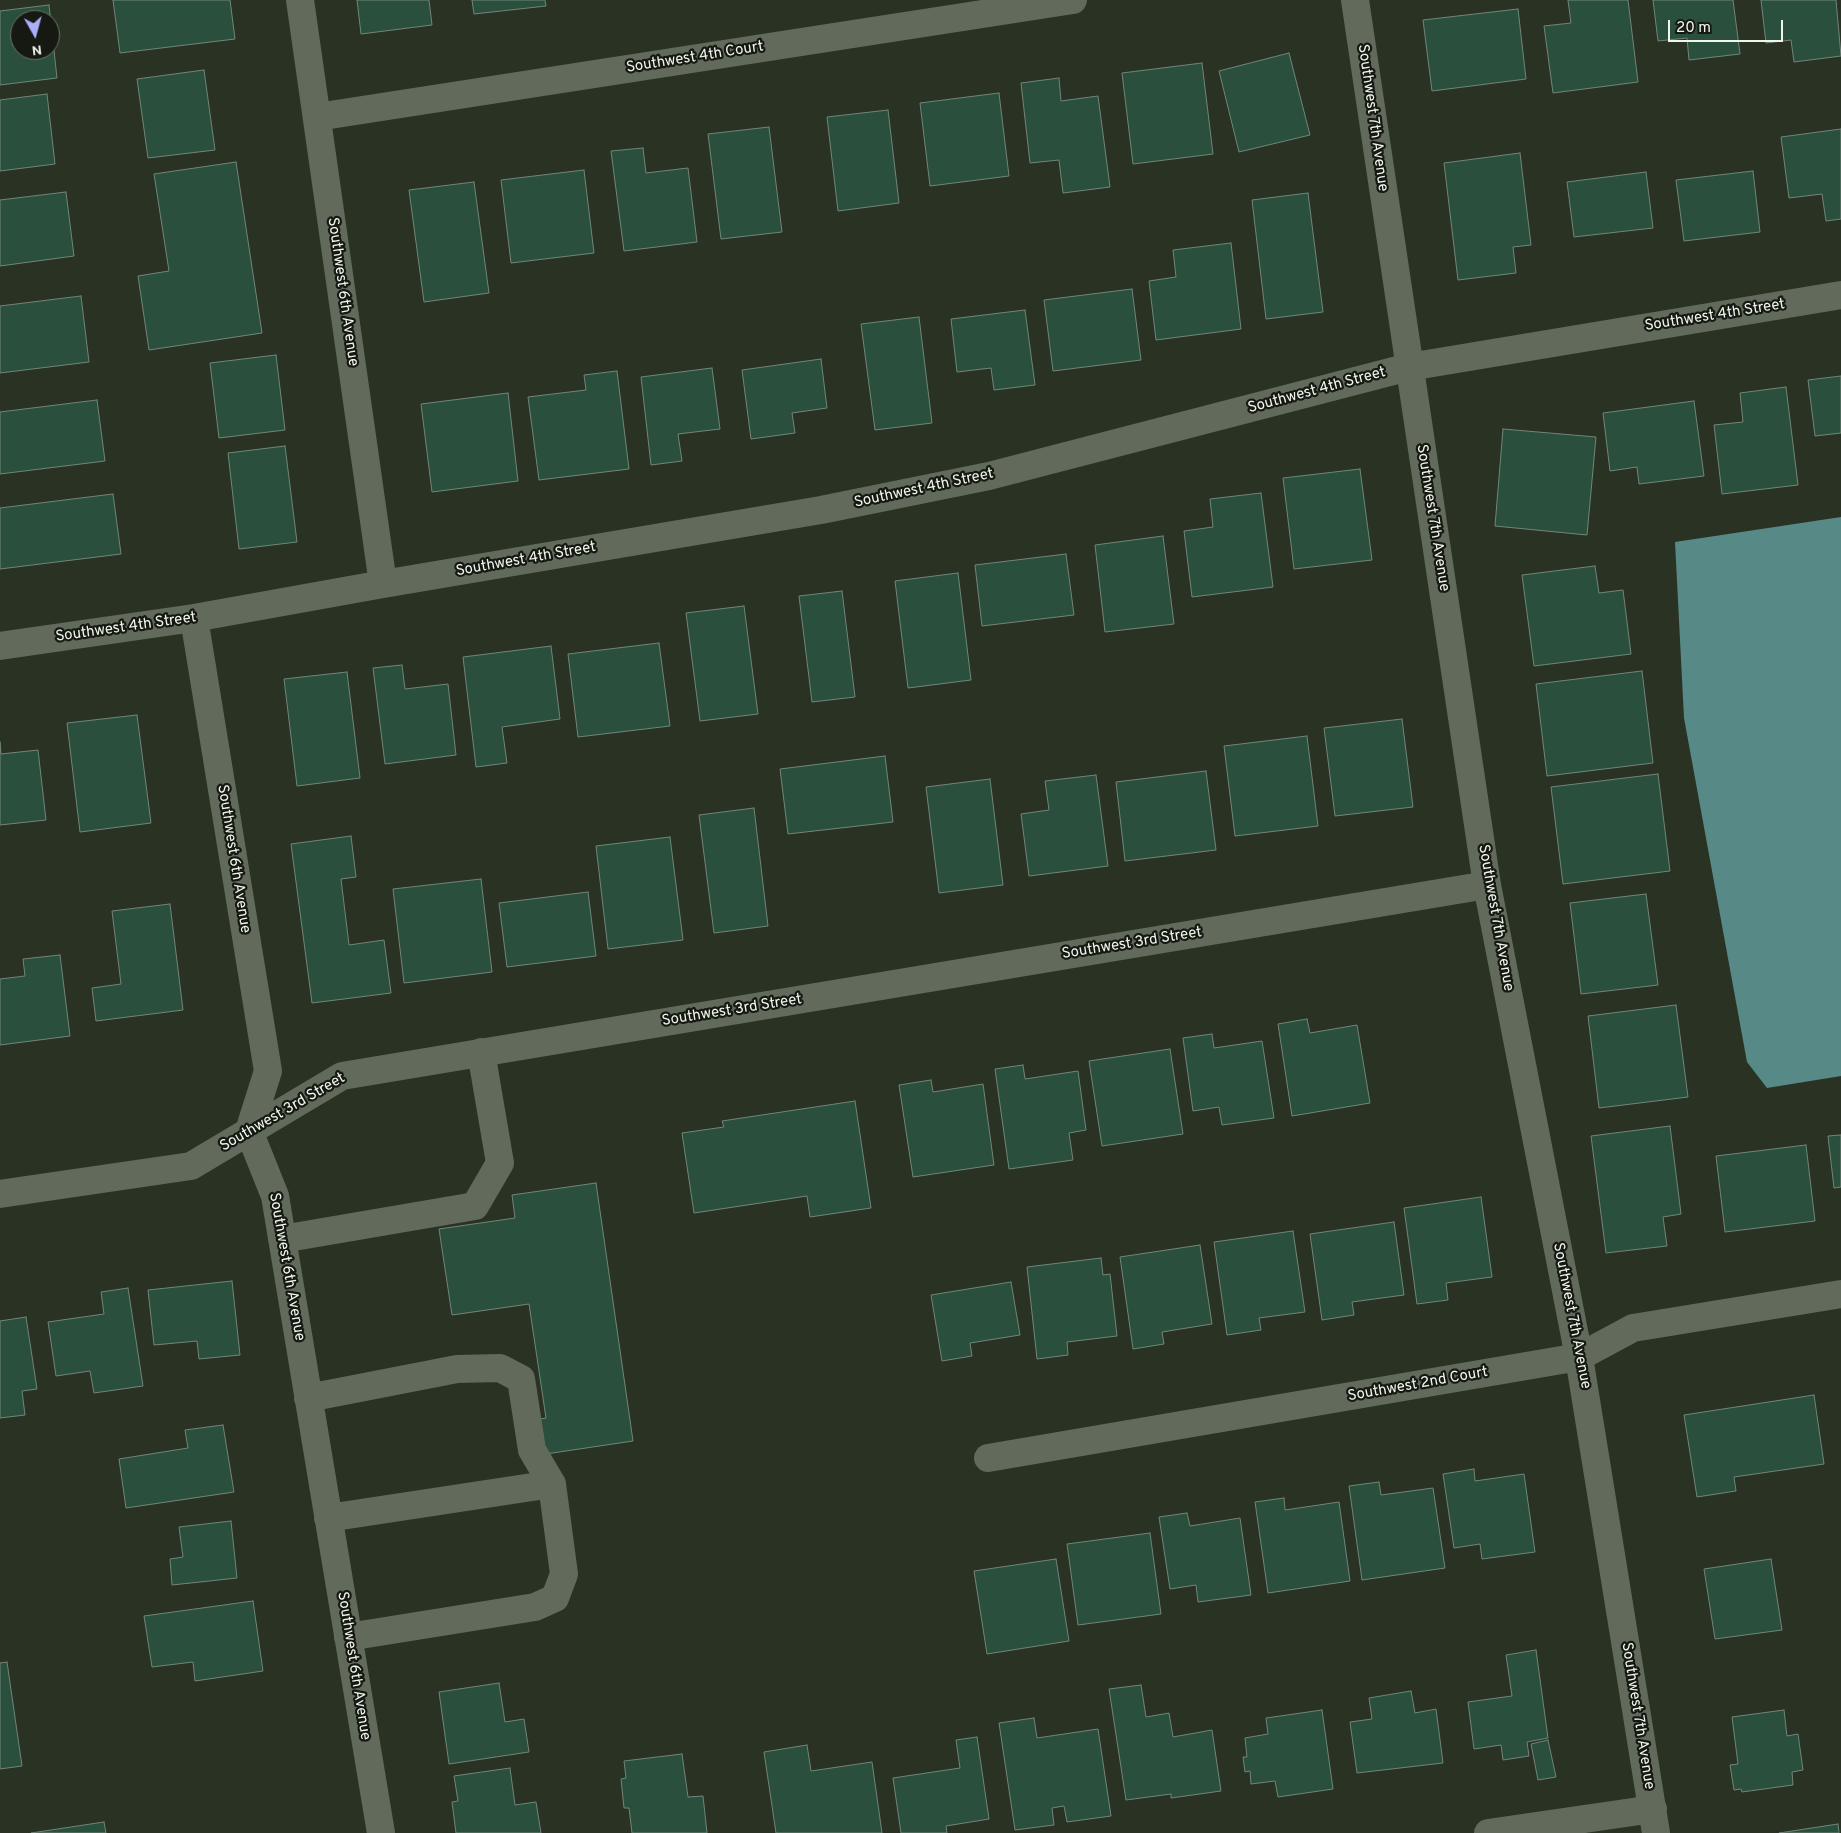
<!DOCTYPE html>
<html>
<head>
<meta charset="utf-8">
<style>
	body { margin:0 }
	#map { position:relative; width:1841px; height:1833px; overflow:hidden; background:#2a3224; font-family:Overpass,sans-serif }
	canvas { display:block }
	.north { position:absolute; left:10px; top:10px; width:50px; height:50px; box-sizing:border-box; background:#151912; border:1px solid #6d716a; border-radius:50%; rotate:173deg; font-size:14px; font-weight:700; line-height:20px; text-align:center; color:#f1f6ed }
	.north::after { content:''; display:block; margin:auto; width:18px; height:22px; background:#abaffb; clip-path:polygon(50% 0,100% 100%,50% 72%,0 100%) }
	.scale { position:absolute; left:1668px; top:20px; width:115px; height:22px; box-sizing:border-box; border:2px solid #f1f6ed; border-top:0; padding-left:6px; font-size:15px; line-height:18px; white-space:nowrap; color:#f1f6ed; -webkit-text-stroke:4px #151912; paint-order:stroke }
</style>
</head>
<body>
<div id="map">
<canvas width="1841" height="1833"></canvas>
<div class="north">N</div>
<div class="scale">20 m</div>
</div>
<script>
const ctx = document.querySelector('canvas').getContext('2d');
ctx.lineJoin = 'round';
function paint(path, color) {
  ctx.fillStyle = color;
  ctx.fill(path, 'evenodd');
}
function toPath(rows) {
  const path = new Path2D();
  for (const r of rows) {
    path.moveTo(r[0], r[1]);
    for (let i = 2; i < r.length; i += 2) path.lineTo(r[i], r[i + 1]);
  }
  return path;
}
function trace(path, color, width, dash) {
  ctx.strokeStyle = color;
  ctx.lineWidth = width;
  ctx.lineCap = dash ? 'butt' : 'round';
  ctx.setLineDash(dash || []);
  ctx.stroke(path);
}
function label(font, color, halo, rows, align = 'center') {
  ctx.font = font + ' Overpass,sans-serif';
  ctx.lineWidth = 4.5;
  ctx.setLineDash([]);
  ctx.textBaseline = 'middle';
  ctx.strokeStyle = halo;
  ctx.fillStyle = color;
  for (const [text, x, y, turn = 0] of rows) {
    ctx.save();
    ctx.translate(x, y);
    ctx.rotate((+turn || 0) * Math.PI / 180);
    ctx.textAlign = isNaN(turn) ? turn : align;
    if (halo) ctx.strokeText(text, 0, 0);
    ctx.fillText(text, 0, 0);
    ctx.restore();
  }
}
const water = toPath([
	[1841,517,1841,1076,1767,1088,1747,1062,1684,718,1675,542]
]);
const building = toPath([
	[113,0,230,0,235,39,120,53,113,0],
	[357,0,429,0,432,25,361,34,357,0],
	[472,0,545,0,546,6,474,14,472,0],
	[1568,0,1628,0,1638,82,1553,93,1544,26,1571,23,1568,0],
	[1653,0,1733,0,1740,54,1689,60,1687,38,1658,41,1653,0],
	[1761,0,1836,0,1841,56,1794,62,1791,40,1766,43,1761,0],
	[49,5,57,78,0,85,0,11,49,5],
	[20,20,50,20,50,50,20,50,20,20],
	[1518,9,1526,79,1432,91,1423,20,1518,9],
	[1289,53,1310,135,1239,152,1219,71,1289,53],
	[1202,63,1213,154,1133,164,1122,73,1202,63],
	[204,70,215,150,148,158,137,79,204,70],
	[1059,78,1061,101,1098,96,1110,187,1063,193,1059,160,1030,163,1021,83,1059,78],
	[999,93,1009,176,930,186,920,103,999,93],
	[47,94,55,164,0,171,0,100,47,94],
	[888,110,899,203,838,211,827,117,888,110],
	[769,127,782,232,721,239,708,134,769,127],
	[1841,129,1841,219,1826,221,1822,194,1789,198,1781,137,1841,129],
	[643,148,646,173,688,168,697,242,624,251,611,151,643,148],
	[1520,153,1531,245,1513,247,1516,273,1458,280,1444,163,1520,153],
	[236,162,262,333,149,350,138,276,169,271,154,174,236,162],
	[584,170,594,253,511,263,501,180,584,170],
	[1753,171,1760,232,1684,241,1676,180,1753,171],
	[1646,172,1653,228,1574,237,1567,182,1646,172],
	[474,182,489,293,424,302,409,190,474,182],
	[66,192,74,256,0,266,0,200,66,192],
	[1308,193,1323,312,1266,319,1252,200,1308,193],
	[1231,243,1241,329,1156,340,1149,281,1176,277,1173,250,1231,243],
	[1132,289,1141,360,1053,371,1044,300,1132,289],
	[81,296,89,362,0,373,0,306,81,296],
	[1025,310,1035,385,994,390,991,368,957,372,951,319,1025,310],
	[919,317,932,423,875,430,861,324,919,317],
	[276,355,285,430,219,438,210,363,276,355],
	[821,359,827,408,792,413,795,433,751,439,742,370,821,359],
	[712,368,720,429,678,434,682,461,651,465,641,377,712,368],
	[617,371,629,469,539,480,528,397,586,390,584,375,617,371],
	[1841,376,1841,433,1815,436,1808,380,1841,376],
	[1786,387,1798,485,1722,494,1714,425,1743,422,1740,393,1786,387],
	[508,393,518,481,432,492,421,404,508,393],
	[97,400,105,461,0,474,0,412,97,400],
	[1694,401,1704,476,1639,484,1637,467,1610,471,1603,413,1694,401],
	[1503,429,1596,437,1587,535,1495,526,1503,429],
	[285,446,297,542,239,549,228,453,285,446],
	[1360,469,1372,560,1294,569,1283,478,1360,469],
	[1261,493,1273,587,1192,597,1184,531,1213,527,1210,499,1261,493],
	[113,494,121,554,0,569,0,508,113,494],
	[1163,536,1174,624,1105,632,1095,545,1163,536],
	[1066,554,1074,615,982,626,975,565,1066,554],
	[1595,566,1599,593,1623,590,1631,654,1534,666,1522,575,1595,566],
	[958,573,971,680,908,688,895,581,958,573],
	[842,591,855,697,812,702,799,596,842,591],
	[744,606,758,714,700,721,686,613,744,606],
	[659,643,670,726,578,737,568,654,659,643],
	[551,646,560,719,502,727,507,763,476,767,463,657,551,646],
	[402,665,405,689,448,684,456,755,385,764,373,668,402,665],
	[1642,671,1653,763,1547,776,1536,684,1642,671],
	[347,672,360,778,297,786,284,679,347,672],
	[137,715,151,823,80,832,67,723,137,715],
	[1402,719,1413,807,1335,816,1324,728,1402,719],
	[1307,736,1318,826,1235,836,1224,746,1307,736],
	[0,742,1,754,38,750,46,820,0,825,0,742],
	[885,756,893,822,788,834,780,769,885,756],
	[1206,771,1216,850,1125,861,1116,782,1206,771],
	[1658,774,1670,871,1563,884,1551,787,1658,774],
	[1096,775,1108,866,1029,876,1021,814,1049,810,1045,781,1096,775],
	[990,779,1003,885,939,893,926,787,990,779],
	[754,808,768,926,714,933,699,815,754,808],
	[351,836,356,877,341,879,349,945,384,940,391,993,312,1003,291,844,351,836],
	[670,837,683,940,608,949,596,846,670,837],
	[481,879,492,972,404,983,393,889,481,879],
	[588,892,596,956,507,967,499,903,588,892],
	[1646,894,1658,985,1581,994,1570,903,1646,894],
	[170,904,183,1010,96,1021,92,988,121,984,112,911,170,904],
	[60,955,70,1036,0,1045,0,979,25,976,23,959,60,955],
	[1676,1005,1688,1097,1599,1108,1588,1016,1676,1005],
	[1307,1019,1310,1033,1357,1025,1370,1103,1292,1116,1278,1024,1307,1019],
	[1212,1034,1214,1048,1262,1041,1274,1118,1222,1125,1219,1107,1193,1111,1183,1038,1212,1034],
	[1170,1049,1183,1134,1102,1146,1089,1061,1170,1049],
	[1023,1065,1025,1079,1078,1071,1086,1130,1069,1133,1073,1160,1009,1169,995,1069,1023,1065],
	[931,1080,933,1092,983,1084,994,1165,913,1177,899,1085,931,1080],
	[855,1101,871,1208,810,1217,807,1196,694,1213,682,1133,724,1127,722,1121,855,1101],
	[1670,1126,1681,1214,1663,1217,1667,1246,1606,1253,1591,1136,1670,1126],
	[1841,1135,1841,1187,1834,1188,1828,1136,1841,1135],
	[1806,1145,1815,1221,1725,1232,1716,1156,1806,1145],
	[596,1183,633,1441,539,1455,535,1420,546,1418,529,1304,452,1315,439,1229,515,1218,512,1195,596,1183],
	[1481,1197,1492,1277,1446,1283,1448,1300,1417,1304,1404,1208,1481,1197],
	[1394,1222,1404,1295,1352,1302,1354,1315,1322,1320,1310,1234,1394,1222],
	[1293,1231,1305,1312,1259,1318,1261,1330,1227,1335,1214,1242,1293,1231],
	[1200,1245,1212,1324,1162,1332,1164,1344,1133,1349,1120,1257,1200,1245],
	[1101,1258,1103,1275,1110,1274,1117,1336,1067,1342,1068,1355,1037,1359,1027,1267,1101,1258],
	[232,1281,240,1355,199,1359,197,1341,154,1345,148,1290,232,1281],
	[1011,1282,1020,1335,970,1343,972,1356,942,1361,931,1295,1011,1282],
	[128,1288,143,1386,94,1393,90,1371,56,1376,48,1322,104,1314,101,1292,128,1288],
	[26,1317,37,1389,22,1391,25,1415,0,1418,0,1321,26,1317],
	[1814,1395,1824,1464,1734,1477,1736,1491,1697,1497,1684,1415,1814,1395],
	[223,1425,234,1492,126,1508,119,1459,188,1448,185,1430,223,1425],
	[1474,1469,1475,1481,1524,1474,1535,1552,1482,1559,1480,1544,1454,1548,1443,1474,1474,1469],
	[1379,1482,1381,1495,1433,1488,1445,1568,1362,1580,1349,1486,1379,1482],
	[1284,1498,1285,1510,1339,1502,1350,1581,1268,1593,1255,1502,1284,1498],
	[1187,1513,1190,1526,1240,1518,1251,1595,1198,1602,1196,1585,1170,1589,1159,1517,1187,1513],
	[231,1521,237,1578,172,1585,170,1559,183,1557,179,1527,231,1521],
	[1150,1533,1161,1614,1078,1625,1067,1544,1150,1533],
	[1056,1559,1069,1641,987,1654,974,1571,1056,1559],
	[1771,1559,1782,1630,1715,1639,1704,1569,1771,1559],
	[253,1601,263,1671,195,1681,193,1662,152,1667,144,1616,253,1601],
	[1536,1650,1548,1738,1527,1742,1529,1756,1503,1760,1501,1745,1474,1749,1468,1702,1512,1696,1506,1655,1536,1650],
	[7,1662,22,1766,0,1769,0,1663,7,1662],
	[499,1683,505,1722,524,1719,529,1752,449,1764,439,1692,499,1683],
	[1141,1685,1146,1717,1169,1713,1173,1737,1212,1730,1221,1791,1171,1798,1171,1794,1126,1800,1109,1689,1141,1685],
	[1411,1691,1415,1713,1436,1709,1443,1763,1357,1773,1350,1722,1372,1719,1369,1698,1411,1691],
	[1322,1710,1333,1789,1278,1797,1275,1781,1251,1784,1250,1771,1245,1772,1243,1757,1247,1757,1245,1738,1268,1734,1266,1718,1322,1710],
	[1784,1710,1787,1736,1798,1734,1803,1770,1792,1772,1793,1785,1742,1792,1741,1789,1734,1790,1730,1765,1738,1764,1732,1717,1784,1710],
	[1034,1718,1037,1738,1098,1729,1111,1816,1067,1822,1064,1806,1052,1808,1054,1825,1015,1830,999,1723,1034,1718],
	[977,1737,989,1819,946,1826,947,1833,901,1833,893,1778,960,1768,956,1740,977,1737],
	[1548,1740,1556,1777,1538,1780,1531,1744,1548,1740],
	[807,1745,811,1771,872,1762,882,1833,776,1833,764,1752,807,1745],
	[682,1754,688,1797,703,1796,707,1833,632,1833,629,1808,624,1808,621,1779,626,1778,624,1761,682,1754],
	[510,1768,515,1805,536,1802,541,1833,456,1833,452,1802,458,1801,454,1776,510,1768],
	[104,1822,106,1833,31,1833,104,1822],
	[1838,1824,1839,1833,1779,1833,1838,1824]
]);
const minor = toPath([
	[300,0,383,584],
	[1355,0,1487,885,1579,1357,1656,1833],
	[317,117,1073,0],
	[194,618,268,1071,249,1131,275,1196,381,1833],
	[0,646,194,618,383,584,821,510,989,476,1409,367,1841,295],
	[0,1194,191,1166,342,1076,1487,885],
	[282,1239,475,1206,500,1163,481,1052],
	[308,1398,457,1369,500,1368,521,1379,532,1450,552,1484,564,1574,555,1598,535,1607,348,1637],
	[988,1458,1579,1357,1633,1328,1841,1294],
	[328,1518,552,1484],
	[1488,1833,1653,1809]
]);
const streetNames = [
	["Southwest 4th Court",695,58,-9],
	["Southwest 7th Avenue",1372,118,82],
	["Southwest 6th Avenue",342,292,82],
	["Southwest 4th Street",1715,316,-9],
	["Southwest 4th Street",1317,391,-15],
	["Southwest 4th Street",924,489,-12],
	["Southwest 7th Avenue",1432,518,81],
	["Southwest 4th Street",526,560,-10],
	["Southwest 4th Street",126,628,-8],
	["Southwest 6th Avenue",233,859,81],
	["Southwest 7th Avenue",1495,918,80],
	["Southwest 3rd Street",1132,944,-9],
	["Southwest 3rd Street",732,1011,-9],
	["Southwest 3rd Street",283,1113,-30],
	["Southwest 6th Avenue",286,1267,80],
	["Southwest 7th Avenue",1571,1316,79],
	["Southwest 2nd Court",1418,1385,-10],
	["Southwest 6th Avenue",353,1666,81],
	["Southwest 7th Avenue",1637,1716,81]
];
paint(water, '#578a87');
paint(building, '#2a503d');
trace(building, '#72857b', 1);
trace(minor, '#626b5b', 28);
label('15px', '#f1f6ed', '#151912', streetNames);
</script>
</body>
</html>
